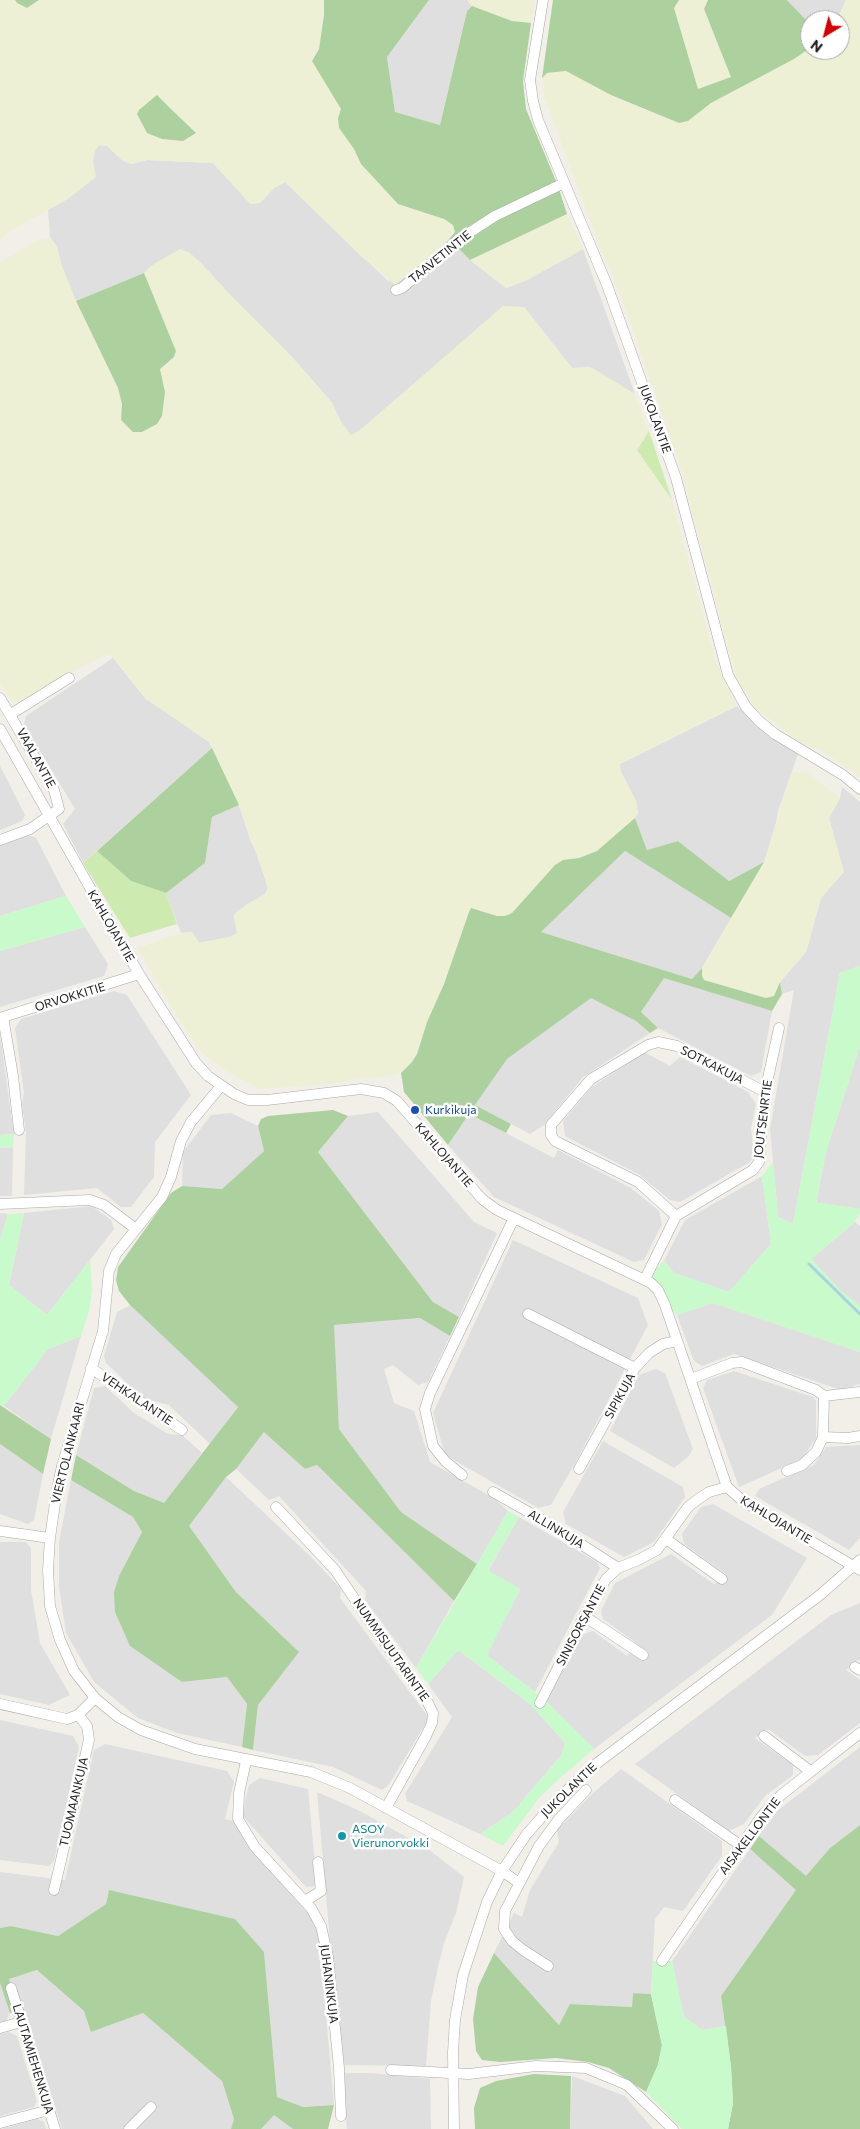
<!DOCTYPE html>
<html>
<head>
<meta charset="utf-8">
<style>
	body { margin:0 }
	#map { position:relative; width:860px; height:2129px; overflow:hidden; background:#f2efe9; font-family:Commissioner,sans-serif }
	canvas { display:block }
	.north { position:absolute; left:800px; top:10px; width:50px; height:50px; box-sizing:border-box; background:#fff; border:1px solid #a7a7a7; border-radius:50%; rotate:217deg; font-size:14px; font-weight:700; line-height:20px; text-align:center; color:#222 }
	.north::after { content:''; display:block; margin:auto; width:18px; height:22px; background:#d40000; clip-path:polygon(50% 0,100% 100%,50% 72%,0 100%) }
</style>
</head>
<body>
<div id="map">
<canvas width="860" height="2129"></canvas>
<div class="north">N</div>
</div>
<script>
const ctx = document.querySelector('canvas').getContext('2d');
ctx.lineJoin = 'round';
function paint(path, color) {
  ctx.fillStyle = color;
  ctx.fill(path, 'evenodd');
}
function toPath(rows) {
  const path = new Path2D();
  for (const r of rows) {
    path.moveTo(r[0], r[1]);
    for (let i = 2; i < r.length; i += 2) path.lineTo(r[i], r[i + 1]);
  }
  return path;
}
function trace(path, color, width, dash) {
  ctx.strokeStyle = color;
  ctx.lineWidth = width;
  ctx.lineCap = dash ? 'butt' : 'round';
  ctx.setLineDash(dash || []);
  ctx.stroke(path);
}
function label(font, color, halo, rows, align = 'center') {
  ctx.font = font + ' Commissioner,sans-serif';
  ctx.lineWidth = 5;
  ctx.setLineDash([]);
  ctx.textBaseline = 'middle';
  ctx.strokeStyle = halo;
  ctx.fillStyle = color;
  for (const [text, x, y, turn = 0] of rows) {
    ctx.save();
    ctx.translate(x, y);
    ctx.rotate((+turn || 0) * Math.PI / 180);
    ctx.textAlign = isNaN(turn) ? turn : align;
    if (halo) ctx.strokeText(text, 0, 0);
    ctx.fillText(text, 0, 0);
    ctx.restore();
  }
}
const residential = toPath([
	[429,0,467,0,472,6,467,11,440,125,395,112,387,57],
	[787,0,846,0,837,20,810,20,810,24],
	[98,145,107,146,122,160,131,164,147,160,213,163,228,179,260,203,274,188,285,182,388,281,438,250,449,239,470,260,506,288,527,280,583,249,635,394,590,367,572,368,524,307,359,431,351,436,341,422,332,403,321,390,291,356,232,297,202,264,154,264,144,273,76,301,61,264,57,247,50,237,48,210,69,198,93,161,95,151],
	[113,658,145,698,209,742,212,748,83,863,63,824,75,809,24,724,26,716],
	[737,706,760,728,798,754,778,811,775,829,764,862,729,881,678,841,647,850,635,818,638,813,636,801,619,768,620,764],
	[0,766,25,815,22,821,0,830],
	[842,787,860,802,860,966,840,973,793,1224,778,1217,770,1129,794,990,782,994,780,982,806,952,821,898,843,872,829,818,840,798],
	[239,805,251,842,258,855,268,888,265,894,246,905,234,916,237,933,230,937,199,943,192,932,181,933,166,893,205,863,212,817],
	[28,835,36,838,66,896,0,916,0,846],
	[625,851,731,918,702,968,692,979,541,932],
	[85,927,108,964,104,976,0,1007,0,951],
	[664,977,772,1011,761,1072,751,1076,658,1028,641,1012],
	[114,991,127,995,191,1095,155,1142,154,1177,131,1207,121,1207,97,1188,24,1195,26,1133,22,1103,24,1093,15,1028,21,1019],
	[591,997,636,1021,650,1033,583,1077,544,1125,530,1134,475,1105,507,1059],
	[0,1036,14,1134,0,1135],
	[860,1046,860,1209,816,1203,826,1152],
	[644,1052,670,1066,680,1057,748,1092,756,1104,751,1129,754,1156,750,1162,680,1202,670,1200,640,1175,565,1136,563,1121,592,1087],
	[378,1112,474,1222,497,1233,459,1317,433,1302,318,1152,348,1116],
	[231,1113,258,1126,264,1151,222,1189,182,1186,183,1152,211,1115],
	[469,1114,554,1158,558,1150,631,1188,659,1211,662,1224,644,1260,634,1262,494,1197,448,1145],
	[13,1147,12,1196,0,1196,0,1148],
	[762,1176,771,1244,729,1292,674,1273,664,1261,685,1220],
	[92,1206,111,1220,114,1229,47,1315,9,1285,24,1213],
	[0,1213,8,1214,0,1240],
	[855,1222,860,1226,860,1306,841,1291,811,1259],
	[513,1240,638,1298,648,1325,578,1458,551,1505,538,1508,445,1455,433,1413],
	[713,1303,860,1352,860,1384,841,1390,734,1354,702,1366,694,1361,677,1315],
	[130,1305,238,1406,210,1444,169,1405,144,1399,106,1363,104,1356,117,1312],
	[420,1318,450,1336,428,1382,418,1385,393,1365,384,1369,394,1403,414,1411,430,1462,495,1499,508,1511,477,1564,401,1512,339,1429,333,1325],
	[81,1336,51,1439,4,1406,48,1349],
	[656,1369,665,1373,693,1449,688,1457,674,1468,610,1431,639,1375],
	[734,1371,813,1397,816,1401,816,1438,802,1459,739,1487,703,1388,707,1380],
	[105,1386,134,1413,168,1434,182,1435,202,1453,164,1504,134,1491,76,1455,94,1388],
	[265,1431,305,1469,317,1465,454,1601,416,1668,365,1600,366,1591,279,1496,269,1500,236,1469],
	[603,1441,683,1487,685,1497,654,1542,624,1557,566,1524,563,1512],
	[0,1444,43,1474,34,1520,28,1524,0,1514],
	[860,1445,860,1538,849,1550,755,1496,759,1489,814,1465,826,1447],
	[226,1477,312,1558,341,1589,340,1598,429,1718,388,1786,382,1790,333,1767,253,1750,258,1705,298,1652,236,1592,188,1526],
	[71,1480,133,1517,142,1532,119,1576,114,1592,182,1682,227,1677,247,1704,242,1747,177,1733,138,1718,94,1682,66,1633,59,1587,59,1542],
	[713,1504,807,1558,772,1615,594,1749,546,1701,581,1635,593,1631,627,1656,636,1643,603,1619,601,1611,615,1583,671,1554,714,1584,727,1575,684,1544,682,1534,701,1507],
	[519,1517,597,1562,600,1568,535,1692,486,1655,520,1590,488,1571],
	[0,1542,26,1542,31,1548,31,1590,40,1643,70,1695,49,1705,0,1694],
	[860,1603,860,1661,858,1660,846,1670,860,1680,860,1723,818,1755,805,1756,768,1729,755,1738,793,1765,793,1775,765,1796,744,1824,729,1831,635,1764,831,1615],
	[458,1650,530,1704,565,1743,562,1754,513,1812,480,1834,407,1801,405,1794,452,1717,428,1684],
	[0,1720,73,1736,79,1747,54,1861,49,1866,0,1860],
	[105,1744,227,1771,234,1782,225,1819,233,1821,284,1879,281,1883,318,1925,334,2105,303,2107,277,2097,264,1952,109,1891,106,1904,58,1936,11,1926,0,1928,0,1872,65,1880,94,1750],
	[860,1747,860,1825,830,1848,806,1877,759,1836,777,1811],
	[621,1769,722,1841,722,1856,683,1911,664,1907,655,1919,651,1994,633,1993,632,2007,571,2004,559,2025,494,1953,514,1913,522,1917,530,1890,559,1842,557,1830,593,1793],
	[260,1778,308,1789,317,1886,306,1887,242,1815,249,1785],
	[317,1792,358,1810,428,1849,464,1877,456,1913,444,1943,438,1967,431,2001,426,2066,341,2065],
	[750,1849,797,1889,721,1996,726,2026,702,2030,684,2017,672,1961],
	[37,1970,84,2011,91,2032,143,2013,222,2081,234,2119,231,2129,62,2129,30,2028,18,2010,8,1979],
	[0,1983,10,2013,6,2021,0,2023],
	[9,2032,17,2036,37,2101,34,2107,0,2116,0,2034],
	[342,2073,372,2073,430,2079,431,2129,347,2129],
	[572,2076,625,2096,653,2129,570,2129],
	[274,2114,293,2129,261,2129],
	[37,2119,44,2122,46,2129,1,2129]
]);
const farmland = toPath([
	[0,0,15,0,17,3,27,8,39,0,324,0,324,15,319,49,312,61,342,109,338,118,339,128,354,149,361,164,398,204,444,219,453,225,455,232,438,250,395,285,362,257,285,182,274,188,260,203,250,204,213,163,147,160,131,164,122,160,107,146,99,145,95,151,93,161,96,177,69,198,7,233,0,241],
	[158,95,196,133,195,134,183,141],
	[467,0,535,0,531,23,512,21,492,14,472,6],
	[679,0,708,0,704,9,732,78,698,89,674,8],
	[846,0,860,0,860,777,822,751,804,745,788,734,756,708,737,681,680,465,622,299,595,234,555,126,545,98,542,78,547,73,566,71,611,95,670,120,679,123,688,121,711,103,810,48,810,50,840,50,840,20,837,20],
	[567,214,583,249,527,280,506,288,470,260],
	[50,237,57,247,61,264,76,301,118,388,122,404,121,420,133,432,142,432,157,424,165,392,160,369,174,357,176,351,144,273,154,264,180,249,190,253,202,264,232,297,291,356,332,403,341,422,351,435,359,431,503,306,524,307,572,368,590,367,635,394,649,431,637,450,672,500,714,655,722,676,737,706,620,764,621,774,636,801,638,814,624,829,597,851,555,865,512,913,505,916,497,916,478,909,469,912,444,984,427,1022,417,1054,412,1062,401,1073,392,1076,362,1078,331,1084,260,1089,226,1071,202,1053,188,1034,137,948,181,933,192,932,199,943,230,937,237,933,234,916,236,912,265,894,268,888,244,818,209,742,145,698,110,654,64,675,18,703,9,697,0,684,0,263,28,245,41,239],
	[805,771,840,798,829,818,844,872,821,898,806,952,780,982,774,996,766,998,704,980,702,976,702,968,764,862,791,773]
]);
const grass = toPath([
	[649,431,672,500,637,450],
	[97,851,131,881,166,893,177,924,130,938,83,863]
]);
const forest = toPath([
	[15,0,39,0,27,8,17,3],
	[324,0,429,0,387,57,395,112,440,125,467,11,472,6,512,21,531,23,523,81,526,109,558,186,567,214,470,260,449,239,455,232,453,225,444,219,398,204,361,164,354,149,339,128,338,118,341,109,312,61,319,49,324,15],
	[553,0,679,0,674,8,698,89,731,77,704,9,708,0,787,0,810,24,810,48,794,59,711,103,688,121,679,123,611,95,566,71,547,73,542,78],
	[157,95,170,108,196,133,183,141,162,139,147,133,137,114,139,110],
	[144,273,176,351,174,357,160,369,165,392,162,416,157,424,142,432,133,432,121,420,122,404,118,388,76,301],
	[212,748,239,805,212,817,205,863,166,893,131,881,97,851],
	[635,818,647,850,678,841,729,881,764,862,731,918,625,851,541,932,692,979,702,968,702,976,704,980,766,998,774,996,780,982,782,994,772,1011,664,978,641,1012,658,1028,650,1033,636,1021,591,998,507,1059,475,1105,511,1124,506,1133,469,1114,448,1145,404,1092,401,1073,412,1062,417,1054,427,1022,444,984,469,912,471,908,497,916,505,916,512,913,555,865,563,860,579,858,597,851],
	[333,1110,348,1116,318,1152,433,1302,459,1317,450,1336,420,1318,334,1325,339,1429,401,1512,477,1564,454,1601,317,1465,305,1469,264,1432,236,1469,226,1477,189,1526,236,1592,299,1652,258,1705,253,1750,242,1747,247,1704,227,1677,182,1682,130,1646,115,1612,114,1592,119,1576,142,1532,133,1517,71,1480,76,1455,134,1491,164,1503,238,1407,130,1305,119,1291,116,1280,118,1267,171,1193,182,1186,222,1189,264,1151,258,1126,261,1119,268,1116],
	[0,1405,51,1439,43,1474,0,1444],
	[860,1825,860,2129,728,2129,733,2103,731,2067,721,1996,796,1890,750,1849,759,1836,806,1876,830,1848],
	[109,1890,235,1919,264,1952,277,2097,303,2107,334,2105,328,2129,293,2129,274,2115,261,2129,231,2129,234,2119,222,2081,143,2013,91,2032,84,2011,37,1970,9,1979,18,2010,10,2013,0,1983,0,1928,11,1926,58,1936,106,1904],
	[494,1953,559,2025,570,2004,632,2007,633,1993,651,1994,662,2045,658,2065,646,2092,609,2068,588,2062,556,2058,500,2062,482,2060,476,2051,473,2019,478,1987],
	[534,2074,571,2076,570,2129,475,2129,474,2108,480,2088,496,2081]
]);
const park = toPath([
	[66,896,85,927,0,951,0,916],
	[860,966,860,1046,826,1152,816,1202,860,1209,860,1212,855,1222,811,1259,841,1291,860,1306,860,1352,713,1303,677,1315,651,1283,645,1279,664,1261,674,1273,729,1292,771,1244,762,1176,773,1162,778,1217,793,1224,840,973],
	[14,1134,13,1147,0,1148,0,1135],
	[24,1213,9,1285,47,1315,90,1260,92,1290,89,1311,81,1336,48,1349,4,1406,0,1405,0,1240,8,1214],
	[508,1511,519,1517,488,1570,520,1589,487,1655,546,1701,594,1749,559,1779,540,1797,503,1846,480,1834,513,1812,562,1754,565,1743,530,1704,458,1650,428,1684,416,1668],
	[653,1961,672,1961,684,2017,702,2030,726,2026,731,2067,733,2103,728,2129,682,2129,646,2092,658,2065,662,2045,651,1994]
]);
const stream = toPath([
	[809,1264,860,1314]
]);
const minor = toPath([
	[543,0,530,80,533,101,538,120,607,285,676,478,728,675,746,707,759,721,775,734,843,775,860,789],
	[396,290,402,288,458,240,495,216,564,183],
	[0,698,54,790,59,809,30,829,0,840],
	[11,714,69,678],
	[0,729,139,974,196,1063,208,1076,234,1094,248,1100,267,1100,361,1089,384,1093,397,1101,482,1199,497,1210,651,1283,658,1290,665,1305,727,1487,743,1501,860,1570],
	[3,1017,13,1076,19,1130],
	[0,1018,139,974],
	[221,1086,191,1122,181,1141,171,1177,162,1197,116,1254,109,1271,103,1331,62,1466,57,1489,50,1538,48,1570,50,1606,60,1640,74,1671,95,1698,118,1717,141,1730,195,1749,311,1772,350,1788,502,1871,519,1883],
	[0,1204,90,1200,104,1205,136,1229],
	[676,1216,638,1182,555,1141,551,1135,551,1125,591,1079,648,1045,658,1042,677,1046,765,1092],
	[645,1279,676,1216,753,1170,759,1162,765,1092,779,1028],
	[528,1314,635,1368],
	[91,1368,182,1430],
	[691,1379,732,1363,742,1362,816,1390,824,1396,860,1392],
	[824,1396,823,1437,848,1438,860,1436],
	[579,1469,635,1368,649,1353,663,1344,677,1341],
	[787,1471,802,1465,816,1452,823,1437],
	[462,1475,445,1461,433,1446,425,1409,430,1393,514,1218],
	[493,1492,548,1523,618,1568],
	[276,1507,335,1570,375,1629,427,1701,433,1713,432,1723,426,1736,386,1808],
	[0,1531,50,1538],
	[666,1539,722,1579],
	[584,1616,643,1655],
	[855,1667,860,1670],
	[540,1703,584,1616,606,1579,618,1568,638,1560,657,1550,688,1507,697,1500,709,1492,727,1487],
	[0,1704,67,1719,78,1715,95,1698],
	[764,1736,810,1771],
	[246,1761,239,1793,238,1819,255,1847,311,1908,321,1926,328,1957,339,2068,341,2116],
	[675,1800,740,1845],
	[54,1890,89,1740,87,1726,78,1715],
	[305,1901,321,1891,318,1862],
	[662,1961,761,1817,781,1795,860,1733],
	[548,1966,523,1950,512,1941,504,1929,505,1911,539,1846,559,1819,586,1790],
	[11,1988,55,2129],
	[0,2028,21,2022],
	[391,2070,469,2074,536,2066,586,2068,627,2085,673,2129],
	[0,2123,49,2110],
	[129,2129,151,2107],
	[454,2129,453,2052,455,2020,463,1975,487,1902,502,1871,526,1835,553,1804,588,1770,820,1595,860,1560]
]);
const markers = [
	[415,1110,5,"#1a4fb4"],
	[342,1836,5,"#0f9aa8"]
];
const streetNames = [
	["TAAVETINTIE",440,257,-39],
	["JUKOLANTIE",655,419,70],
	["VAALANTIE",36,758,61],
	["KAHLOJANTIE",111,926,60],
	["ORVOKKITIE",70,997,-17],
	["SOTKAKUJA",712,1065,27],
	["JOUTSENRTIE",763,1119,-83],
	["KAHLOJANTIE",444,1155,49],
	["SIPIKUJA",620,1396,-61],
	["VEHKALANTIE",137,1399,34],
	["VIERTOLANKAARI",68,1453,-76],
	["KAHLOJANTIE",776,1520,31],
	["ALLINKUJA",556,1529,31],
	["SINISORSANTIE",581,1625,-62],
	["NUMMISUUTARINTIE",391,1650,55],
	["JUKOLANTIE",569,1790,-44],
	["TUOMAANKUJA",74,1802,-77],
	["AISAKELLONTIE",750,1836,-53],
	["JUHANINKUJA",329,1984,83],
	["LAUTAMIEHENKUJA",33,2059,73]
];
const transitNames = [
	["Kurkikuja",425,1110]
];
const cultureNames = [
	["ASOY",352,1829],
	["Vierunorvokki",352,1843]
];
paint(residential, '#e0dfdf');
paint(farmland, '#eef0d5');
paint(grass, '#cdebb0');
paint(forest, '#add19e');
paint(park, '#c8facc');
trace(stream, '#aad3df', 3);
trace(minor, '#a9a9a9', 11);
trace(minor, '#fff', 10);
for (const [x, y, r, color] of markers) {
  const dot = new Path2D();
  dot.arc(x, y, r, 0, 2 * Math.PI);
  ctx.fillStyle = color;
  ctx.fill(dot);
  trace(dot, '#fff', 2);
}
label('12px', '#222', '#fff', streetNames);
label('12px', '#164399', '#fff', transitNames, 'left');
label('12px', '#0d838f', '#fff', cultureNames, 'left');
</script>
</body>
</html>
